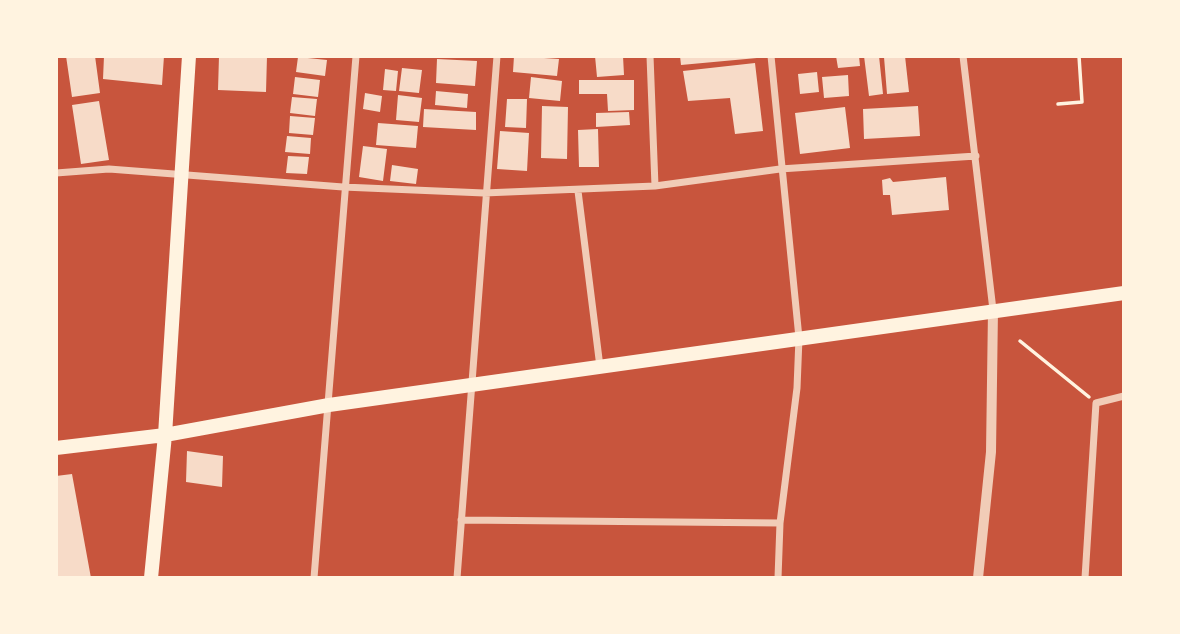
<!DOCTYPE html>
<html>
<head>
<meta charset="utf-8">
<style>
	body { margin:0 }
	#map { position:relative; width:1180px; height:634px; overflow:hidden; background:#c8553d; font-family:Arial,sans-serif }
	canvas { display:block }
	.frame { position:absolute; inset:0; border:58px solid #fff3e0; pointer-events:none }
</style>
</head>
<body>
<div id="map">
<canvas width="1180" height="634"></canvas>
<div class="frame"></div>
</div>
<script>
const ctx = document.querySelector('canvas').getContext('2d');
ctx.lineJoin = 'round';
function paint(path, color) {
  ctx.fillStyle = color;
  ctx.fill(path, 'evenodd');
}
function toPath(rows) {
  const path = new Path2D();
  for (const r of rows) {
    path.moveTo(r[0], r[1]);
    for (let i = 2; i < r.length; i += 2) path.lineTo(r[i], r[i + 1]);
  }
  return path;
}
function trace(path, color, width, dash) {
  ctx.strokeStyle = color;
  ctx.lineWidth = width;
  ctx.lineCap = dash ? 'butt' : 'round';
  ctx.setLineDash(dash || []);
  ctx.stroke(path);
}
const building = toPath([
	[66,56,95,56,100,93,72,97],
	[104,56,164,56,162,85,103,79],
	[219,56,267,56,266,92,218,90],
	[514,56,559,59,557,76,513,72],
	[595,56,623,56,624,75,597,77],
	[680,56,757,56,757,58,681,65],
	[836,56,859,56,860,66,838,68],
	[864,56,879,56,883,94,869,96],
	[905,56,909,92,887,94,884,57],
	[298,57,327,60,325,76,296,72],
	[437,59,477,61,475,86,436,83],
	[755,63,763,131,735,134,730,98,688,101,683,71],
	[402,68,422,70,419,93,399,91],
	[385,69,398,71,396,91,383,90],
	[817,72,819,92,800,94,798,74],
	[848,75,849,96,824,98,822,77],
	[295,77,320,80,318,97,293,94],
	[531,77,562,81,560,101,529,98],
	[579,80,634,80,634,110,608,111,607,94,579,94],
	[436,91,468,94,467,108,435,105],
	[365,93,382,96,380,112,363,109],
	[398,95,422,98,419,122,396,120],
	[292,97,317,99,315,116,290,113],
	[507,99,527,99,526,128,505,127],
	[99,101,109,160,81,164,72,105],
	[542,106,568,107,567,159,541,158],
	[918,106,920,136,864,139,863,109],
	[845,107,850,148,800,154,795,113],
	[424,109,476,112,476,130,423,127],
	[629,112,630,125,596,127,596,113],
	[290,116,315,118,313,135,289,133],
	[378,123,418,126,416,148,376,145],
	[598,129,599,167,579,167,578,130],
	[500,131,529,133,527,171,497,169],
	[287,136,311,138,310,154,285,152],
	[363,146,387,149,383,181,359,177],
	[288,156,309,157,307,174,286,173],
	[392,165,418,169,416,184,390,181],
	[946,177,949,210,892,215,890,195,883,195,882,180,890,178,893,182],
	[187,451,223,456,222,487,186,482],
	[72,474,91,578,56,578,56,476]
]);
const path = toPath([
	[1058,104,1082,102,1079,56],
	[1020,341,1089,397]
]);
const minor = toPath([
	[650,56,655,186],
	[771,56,799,338,797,388,780,523,778,578],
	[963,56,993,310],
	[56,173,109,169,343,187,484,193,655,186,780,169,976,156],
	[578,191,600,367],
	[461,520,780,523],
	[314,578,356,56],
	[457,578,497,56],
	[1085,578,1096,403,1124,396]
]);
const tertiary = toPath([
	[978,578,991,452,993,310]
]);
const primary = toPath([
	[56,448,165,435,329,405,1124,293],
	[151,578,165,435,189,56]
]);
paint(building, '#f7dbc8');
trace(path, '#fff3e0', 3.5);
trace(minor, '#f1ccb7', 7);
trace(tertiary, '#f1ccb7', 10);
trace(primary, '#fff3e0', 14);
</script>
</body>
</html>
